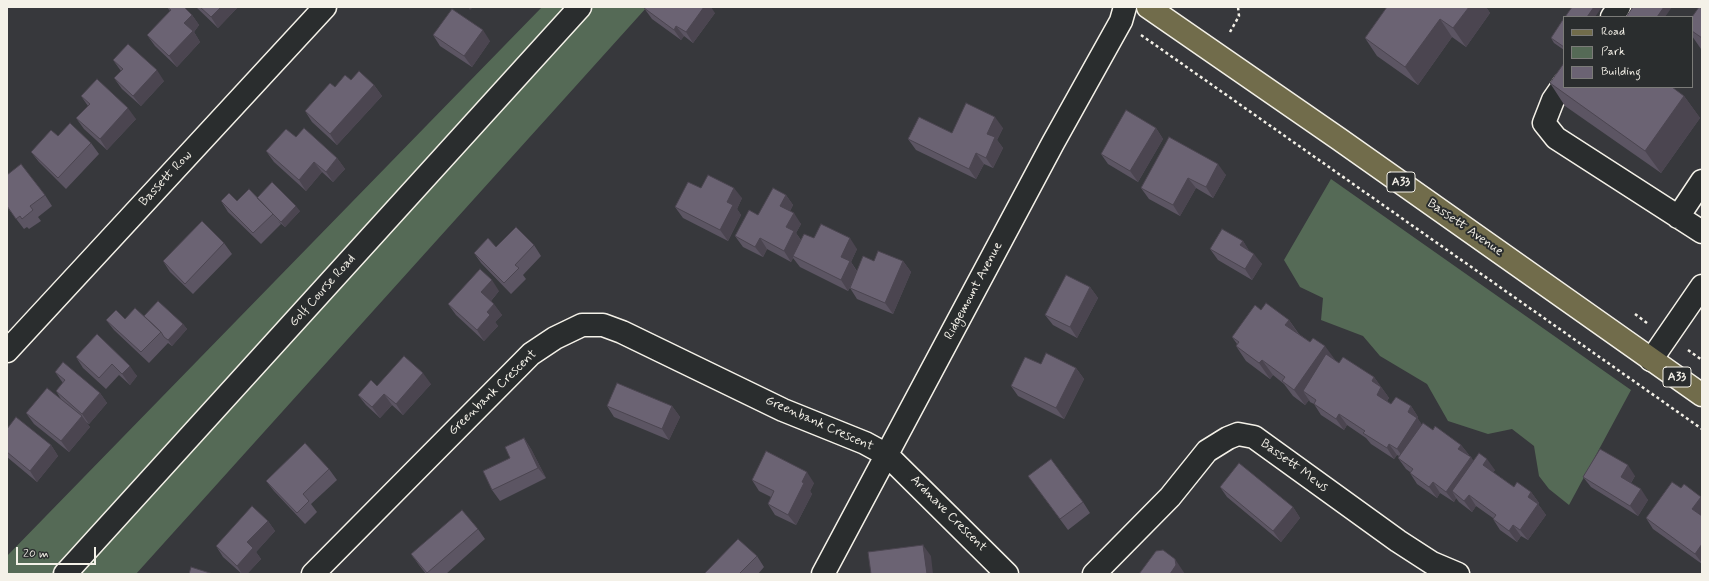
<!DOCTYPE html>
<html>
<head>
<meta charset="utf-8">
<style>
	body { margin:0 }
	#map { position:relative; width:1709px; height:581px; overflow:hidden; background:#37383c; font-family:Mynerve,sans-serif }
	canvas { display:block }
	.frame { position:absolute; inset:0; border:8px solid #f4f1e8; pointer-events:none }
	.legend { position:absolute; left:1563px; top:16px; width:130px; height:72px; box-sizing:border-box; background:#2a2d2e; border:1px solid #7b7b78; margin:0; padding:5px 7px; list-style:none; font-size:12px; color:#f4f1e8 }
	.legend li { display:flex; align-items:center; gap:8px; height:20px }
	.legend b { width:20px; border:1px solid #7b7b78 }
	.scale { position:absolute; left:16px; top:547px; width:80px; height:18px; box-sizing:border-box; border:2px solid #f4f1e8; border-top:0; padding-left:5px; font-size:12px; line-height:14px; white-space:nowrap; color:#f4f1e8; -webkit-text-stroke:3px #2a2d2e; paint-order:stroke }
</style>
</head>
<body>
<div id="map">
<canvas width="1709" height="581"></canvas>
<div class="frame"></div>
<ul class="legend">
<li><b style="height:5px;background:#716c4b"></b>Road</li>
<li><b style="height:11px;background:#556a56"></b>Park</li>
<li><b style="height:11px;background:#6b6373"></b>Building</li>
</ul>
<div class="scale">20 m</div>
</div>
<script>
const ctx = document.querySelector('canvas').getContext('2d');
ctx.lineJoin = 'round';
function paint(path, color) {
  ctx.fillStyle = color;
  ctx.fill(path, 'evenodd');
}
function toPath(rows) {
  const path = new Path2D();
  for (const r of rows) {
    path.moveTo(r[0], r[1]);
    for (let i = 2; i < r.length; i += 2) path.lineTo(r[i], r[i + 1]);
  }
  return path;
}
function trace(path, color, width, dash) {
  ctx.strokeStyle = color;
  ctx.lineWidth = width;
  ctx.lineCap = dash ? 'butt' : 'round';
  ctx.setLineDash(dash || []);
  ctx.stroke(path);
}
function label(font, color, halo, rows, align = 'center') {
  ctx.font = font + ' Mynerve,sans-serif';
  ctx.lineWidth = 4;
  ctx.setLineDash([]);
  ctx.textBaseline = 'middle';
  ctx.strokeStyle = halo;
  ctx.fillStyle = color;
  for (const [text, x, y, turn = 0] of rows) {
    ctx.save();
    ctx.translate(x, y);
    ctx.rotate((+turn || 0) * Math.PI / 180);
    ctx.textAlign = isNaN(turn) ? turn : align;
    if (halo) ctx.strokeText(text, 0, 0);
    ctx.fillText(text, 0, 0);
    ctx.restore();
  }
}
const green = toPath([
	[542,7,647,7,136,574,7,574,7,556],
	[1331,179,1631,390,1569,505,1549,489,1539,476,1534,446,1512,429,1488,434,1448,421,1427,384,1380,356,1363,336,1321,320,1323,298,1300,287,1284,260]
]);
const path = toPath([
	[1230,32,1239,16,1238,7],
	[1141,35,1702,429],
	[1635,314,1647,323],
	[1688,350,1702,360]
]);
const minor = toPath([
	[1612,17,1619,7],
	[1564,84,1553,100,1544,123,1556,138,1702,232],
	[1678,217,1702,181],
	[7,351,325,7],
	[1651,360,1702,286],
	[65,574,580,7],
	[313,574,531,354,555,338,582,325,603,325,622,332,783,410,865,443,887,455,1007,574],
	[823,574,1053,143,1121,21,1125,7],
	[1094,574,1170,497,1207,451,1228,438,1238,434,1254,437,1398,541,1432,563,1458,574]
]);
const major = toPath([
	[1148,7,1339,139,1702,395]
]);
const wall = toPath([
	[167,7,192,15,199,25,194,32,200,42,177,67,155,46,147,35,170,11],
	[196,7,238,7,218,28],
	[1387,7,1486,7,1490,13,1466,47,1452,37,1418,85,1377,56,1365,38],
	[1702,7,1702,50,1701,49,1692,36,1692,17],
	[644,8,715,13,693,43,684,36,681,40,652,19],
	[1564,18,1564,50,1554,43,1551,38],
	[433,35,490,41,472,67,440,46],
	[113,60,164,81,141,106,122,89,114,78,121,71],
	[351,80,374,85,382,96,337,145,312,122,305,111,335,87],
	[1550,83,1684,96,1700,118,1661,173,1565,106],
	[81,96,136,119,107,150,84,129,76,118,88,106],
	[1003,128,997,140,1003,148,993,168,984,164,976,179,916,150,908,139,952,133],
	[1156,128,1163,139,1138,182,1108,164,1101,154],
	[58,136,91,143,99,154,66,189,39,162,31,152],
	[296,137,337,158,345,169,333,182,322,172,306,191,274,162,266,151],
	[1169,137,1226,175,1213,198,1196,188,1180,216,1149,199,1141,188],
	[7,175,45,195,52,206,38,217,41,221,29,229,27,227,24,229,7,207],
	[701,188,742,198,737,209,741,215,728,241,683,218,675,207],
	[786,195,793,205,790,211,801,224,796,233,801,240,814,238,857,249,851,262,857,271,874,261,903,261,911,272,893,314,857,299,850,288,851,286,848,291,800,267,793,258,791,262,767,249,763,257,743,247,735,236,758,215],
	[257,198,300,211,285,227,278,221,281,224,261,244,228,212,221,201,237,201],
	[1243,241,1249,251,1262,264,1252,280,1218,260,1210,249],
	[224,243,232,254,193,294,170,272,163,261],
	[534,245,541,256,523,275,526,279,511,294,481,263,474,253,496,247],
	[1090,287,1098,298,1077,338,1053,325,1045,315],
	[499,291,491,301,502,315,495,322,498,326,484,341,456,315,448,304],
	[1261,310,1289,320,1299,334,1339,363,1374,377,1389,398,1387,401,1391,404,1411,406,1418,417,1418,419,1422,425,1461,445,1469,455,1469,456,1471,457,1473,461,1495,470,1493,472,1514,487,1531,492,1539,503,1538,504,1546,515,1528,540,1521,536,1517,542,1500,530,1493,519,1493,518,1476,506,1472,512,1459,502,1456,498,1454,502,1440,493,1437,498,1417,484,1410,473,1410,472,1406,469,1398,458,1399,456,1397,455,1394,459,1371,444,1366,438,1347,425,1344,430,1321,415,1314,404,1310,402,1309,400,1305,405,1293,396,1284,384,1273,375,1270,379,1246,361,1236,346,1237,344,1232,337],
	[144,316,183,324,187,329,172,346,168,343,149,363,114,330,106,320,125,319],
	[97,334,137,376,130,385,119,375,106,389,83,368,76,357],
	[1041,364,1076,368,1084,379,1064,419,1018,396,1011,386],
	[55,372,100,393,107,403,89,424,86,422,90,427,69,452,34,424,26,413,61,399,56,391,63,383],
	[431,384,403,415,392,405,380,418,366,405,358,395,377,386],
	[607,406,672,406,680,417,669,440,614,417],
	[7,429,51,445,58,456,37,482,7,457],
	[524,438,531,449,546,478,500,501,492,490,510,458],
	[329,469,337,480,311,504,317,512,305,524,274,491,266,481],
	[1028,476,1083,502,1090,513,1068,530],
	[1635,476,1631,483,1648,500,1638,516,1591,487,1583,477],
	[752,480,814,483,810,491,812,494,796,525,775,515,768,504,771,497,759,491],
	[1220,487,1293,507,1300,518,1281,542,1227,497],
	[1681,488,1702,499,1702,564,1653,529,1646,518],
	[268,521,275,531,256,552,261,559,247,574,242,574,223,557,216,546],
	[478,529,485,539,446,574,426,574,419,565,411,554],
	[757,556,764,567,758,574,704,574]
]);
const shadedWall = toPath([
	[221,7,238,7,218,28,211,17],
	[468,7,473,7,470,10],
	[704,7,711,7,715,13,693,43,686,32],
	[1469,7,1486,7,1490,13,1466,47,1453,28],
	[1594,7,1602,7,1595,17,1587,17],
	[1664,7,1672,7,1665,17,1657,17],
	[192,15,199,25,194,32,200,42,177,67,169,56,184,23],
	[1440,19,1452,37,1418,85,1405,67],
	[676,26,684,36,681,40,674,30],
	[483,30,490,41,472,67,464,56],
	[157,70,164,81,141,106,133,96],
	[374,85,382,96,337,145,330,134],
	[1684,96,1700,118,1661,173,1645,151],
	[128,108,136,119,107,150,100,139],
	[995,117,1003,128,997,140,1003,148,993,168,986,158,987,134],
	[1156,128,1163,139,1138,182,1130,171],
	[976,153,984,164,976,179,969,169],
	[337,158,345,169,333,182,326,172],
	[314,162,322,172,306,191,299,180],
	[1218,164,1226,175,1213,198,1206,187],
	[1188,178,1196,188,1180,216,1173,205],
	[734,188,742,198,737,209,741,215,728,241,720,230,727,202],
	[786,195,793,205,787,217,780,206],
	[296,206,300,211,285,227,281,222],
	[794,213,801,224,796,233,802,242,793,256,793,258,791,262,784,251,786,227],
	[760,238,767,249,763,257,755,247],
	[850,238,857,249,851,262,857,272,848,291,841,280,841,257],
	[1243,241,1250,252,1240,245],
	[1254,254,1262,264,1252,280,1245,269],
	[903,261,911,272,893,314,885,303],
	[492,280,499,291,489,303,481,292],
	[1090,287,1098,298,1077,338,1070,327],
	[494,304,502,315,495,322,498,326,484,341,477,330,487,312],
	[1289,320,1299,335,1285,325],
	[183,324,187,329,172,346,168,340],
	[1325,346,1336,361,1303,391,1309,400,1305,405,1294,390],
	[1262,360,1273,375,1270,379,1259,363],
	[130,366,137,376,130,385,122,374],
	[1076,368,1084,379,1064,419,1056,408],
	[423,373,431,384,403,415,396,404],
	[1374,377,1389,398,1384,405,1377,395,1372,381],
	[100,393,107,403,89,424,82,414],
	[384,394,392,405,380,418,372,407],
	[672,406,680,417,669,440,662,429],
	[1411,406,1418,417,1418,419,1425,429,1405,460,1397,449,1408,412],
	[1339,414,1347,425,1344,430,1336,419],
	[82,416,90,427,69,452,61,441],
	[524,438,531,449,546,478,538,468],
	[1389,444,1397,455,1394,459,1387,448],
	[51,445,58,456,37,482,30,471],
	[1461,445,1469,455,1466,460,1458,449],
	[1471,457,1478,468,1452,491,1456,498,1454,502,1446,492],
	[1487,459,1495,470,1491,475,1483,465],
	[1628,465,1635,476,1628,487,1621,477],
	[807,472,814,483,810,491,812,494,796,525,788,515,802,482],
	[1433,482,1440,493,1437,498,1429,487],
	[1641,489,1648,500,1638,516,1630,506],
	[1531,492,1539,503,1535,507,1528,497],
	[1469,495,1476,506,1472,512,1464,501],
	[1701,497,1702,499,1702,516,1692,509],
	[1538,504,1546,515,1528,540,1520,530],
	[1293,507,1300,518,1281,542,1273,531],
	[268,521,275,531,256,552,261,559,247,574,242,574,237,566,247,542],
	[1513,525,1521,536,1517,542,1509,531],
	[1702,544,1702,563,1695,554],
	[923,545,931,556,933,574,927,574],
	[1175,559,1185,574,1170,574]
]);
const building = toPath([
	[167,7,184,7,192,15,184,23,193,31,169,56,147,35,171,10,167,7],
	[200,7,221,7,211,17,200,7],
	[645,7,704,7,686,32,676,26,674,30,644,8,645,7],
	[1387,7,1469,7,1453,28,1440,19,1405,67,1365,38,1387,7],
	[1572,7,1594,7,1587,17,1565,17,1572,7],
	[1633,7,1664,7,1657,17,1626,17,1633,7],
	[1699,7,1702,7,1702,38,1692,31,1692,17,1699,7],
	[452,9,483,30,464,56,433,35,452,9],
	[1564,18,1564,47,1551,38,1564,18],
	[128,44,157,70,133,96,114,78,123,69,113,60,128,44],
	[1564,63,1564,87,1672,87,1684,96,1645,151,1550,83,1564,63],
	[359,71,374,85,330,134,305,111,330,83,335,87,345,75,351,80,359,71],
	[97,79,128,108,100,139,76,118,90,104,81,96,97,79],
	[966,103,995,117,987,134,995,137,986,158,976,153,969,169,908,139,919,117,952,133,966,103],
	[1126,110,1156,128,1130,171,1101,154,1126,110],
	[70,123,91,143,58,178,31,152,51,130,58,136,70,123],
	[304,128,337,158,326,172,314,162,299,180,266,151,286,129,296,137,304,128],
	[1169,137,1218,164,1206,187,1188,178,1173,205,1141,188,1169,137],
	[21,164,45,195,30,206,33,210,22,219,20,216,16,219,7,206,7,175,21,164],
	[708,175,734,188,727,202,733,205,720,230,675,207,688,182,701,188,708,175],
	[272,182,296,206,281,222,257,198,272,182],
	[773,188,786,195,780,206,794,213,786,227,794,231,784,251,760,238,755,247,735,236,749,210,758,215,773,188],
	[249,189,273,214,253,233,221,201,229,193,237,201,249,189],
	[202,221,224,243,185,284,163,261,202,221],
	[821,224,850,238,841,257,850,261,841,280,793,256,804,234,814,238,821,224],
	[516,227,534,245,515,265,519,268,504,283,474,253,488,238,496,247,516,227],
	[1222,229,1243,241,1240,245,1254,254,1245,269,1210,249,1222,229],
	[878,251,903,261,885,303,850,288,863,256,874,261,878,251],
	[480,269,492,280,481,292,494,304,487,312,490,315,477,330,448,304,480,269],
	[1066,275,1090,287,1070,327,1045,315,1066,275],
	[158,301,183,324,168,340,164,337,161,332,144,316,158,301],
	[1266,303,1289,320,1285,325,1310,342,1313,338,1325,346,1294,390,1282,381,1285,377,1262,360,1259,363,1236,346,1239,342,1232,337,1255,305,1261,310,1266,303],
	[135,308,161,332,141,352,106,320,116,310,125,319,135,308],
	[97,334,130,366,122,374,112,364,99,378,76,357,97,334],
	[1046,353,1076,368,1056,408,1011,386,1025,357,1041,364,1046,353],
	[1326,354,1339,363,1343,357,1374,377,1372,381,1381,387,1377,395,1391,404,1396,397,1411,406,1408,412,1417,418,1397,449,1389,444,1387,448,1363,433,1365,431,1339,414,1336,419,1314,404,1316,400,1303,391,1326,354],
	[404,356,423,373,396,404,384,394,372,407,358,395,371,380,377,386,404,356],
	[63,362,100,393,82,414,56,391,65,380,55,372,63,362],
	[617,383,672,406,662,429,607,406,617,383],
	[47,388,82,416,61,441,26,413,47,388],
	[16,417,51,445,30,471,7,452,7,429,16,417],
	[1423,423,1433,430,1435,426,1461,445,1458,449,1471,457,1446,492,1433,482,1429,487,1410,473,1413,469,1398,458,1423,423],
	[524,438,538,468,492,490,483,471,510,458,505,447,524,438],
	[305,443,329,469,303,494,309,501,297,513,266,481,305,443],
	[1600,449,1628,465,1621,477,1641,489,1630,506,1583,477,1600,449],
	[766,451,807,472,802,482,804,483,788,515,768,504,774,491,752,480,766,451],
	[1479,453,1487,459,1483,465,1514,487,1517,482,1531,492,1528,497,1538,504,1520,530,1513,525,1509,531,1493,519,1496,515,1469,495,1464,501,1452,491,1479,453],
	[1051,459,1083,502,1060,519,1028,476,1051,459],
	[1239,463,1293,507,1273,531,1220,487,1239,463],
	[1672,482,1681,488,1684,484,1701,497,1692,509,1702,516,1702,544,1695,554,1646,518,1672,482],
	[252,506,268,521,247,542,253,548,237,566,216,546,252,506],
	[462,510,478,529,427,573,411,554,462,510],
	[738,539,757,556,739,574,704,574,738,539],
	[923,545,927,574,871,574,868,552,923,545],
	[1163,550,1175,559,1176,565,1170,574,1139,574,1156,551,1163,550],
	[191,567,213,574,189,574,191,567]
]);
const shields = [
	[1401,182,28],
	[1677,377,28]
];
const shieldNames = [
	["A33",1401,182],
	["A33",1677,377]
];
const streetNames = [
	["Bassett Row",166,179,-47],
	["Bassett Avenue",1465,228,35],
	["Golf Course Road",323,291,-48],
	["Ridgemount Avenue",974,291,-62],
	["Greenbank Crescent",493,393,-44],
	["Greenbank Crescent",819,424,24],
	["Bassett Mews",1294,466,36],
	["Ardnave Crescent",948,514,45]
];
paint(green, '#556a56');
trace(minor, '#f4f1e8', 25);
trace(major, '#f4f1e8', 25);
trace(path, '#f4f1e8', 2.5, [3, 3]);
trace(minor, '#2a2d2e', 22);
trace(major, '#716c4b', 22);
paint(wall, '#5c5563');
paint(shadedWall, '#4b4550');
paint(building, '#6b6373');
trace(building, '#4b4550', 1);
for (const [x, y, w] of shields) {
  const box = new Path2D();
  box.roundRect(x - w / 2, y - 10, w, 20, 3);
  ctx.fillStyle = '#2a2d2e';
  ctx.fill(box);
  trace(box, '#f4f1e8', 1);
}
label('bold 12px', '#f4f1e8', null, shieldNames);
label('13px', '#f4f1e8', '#2a2d2e', streetNames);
</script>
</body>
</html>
